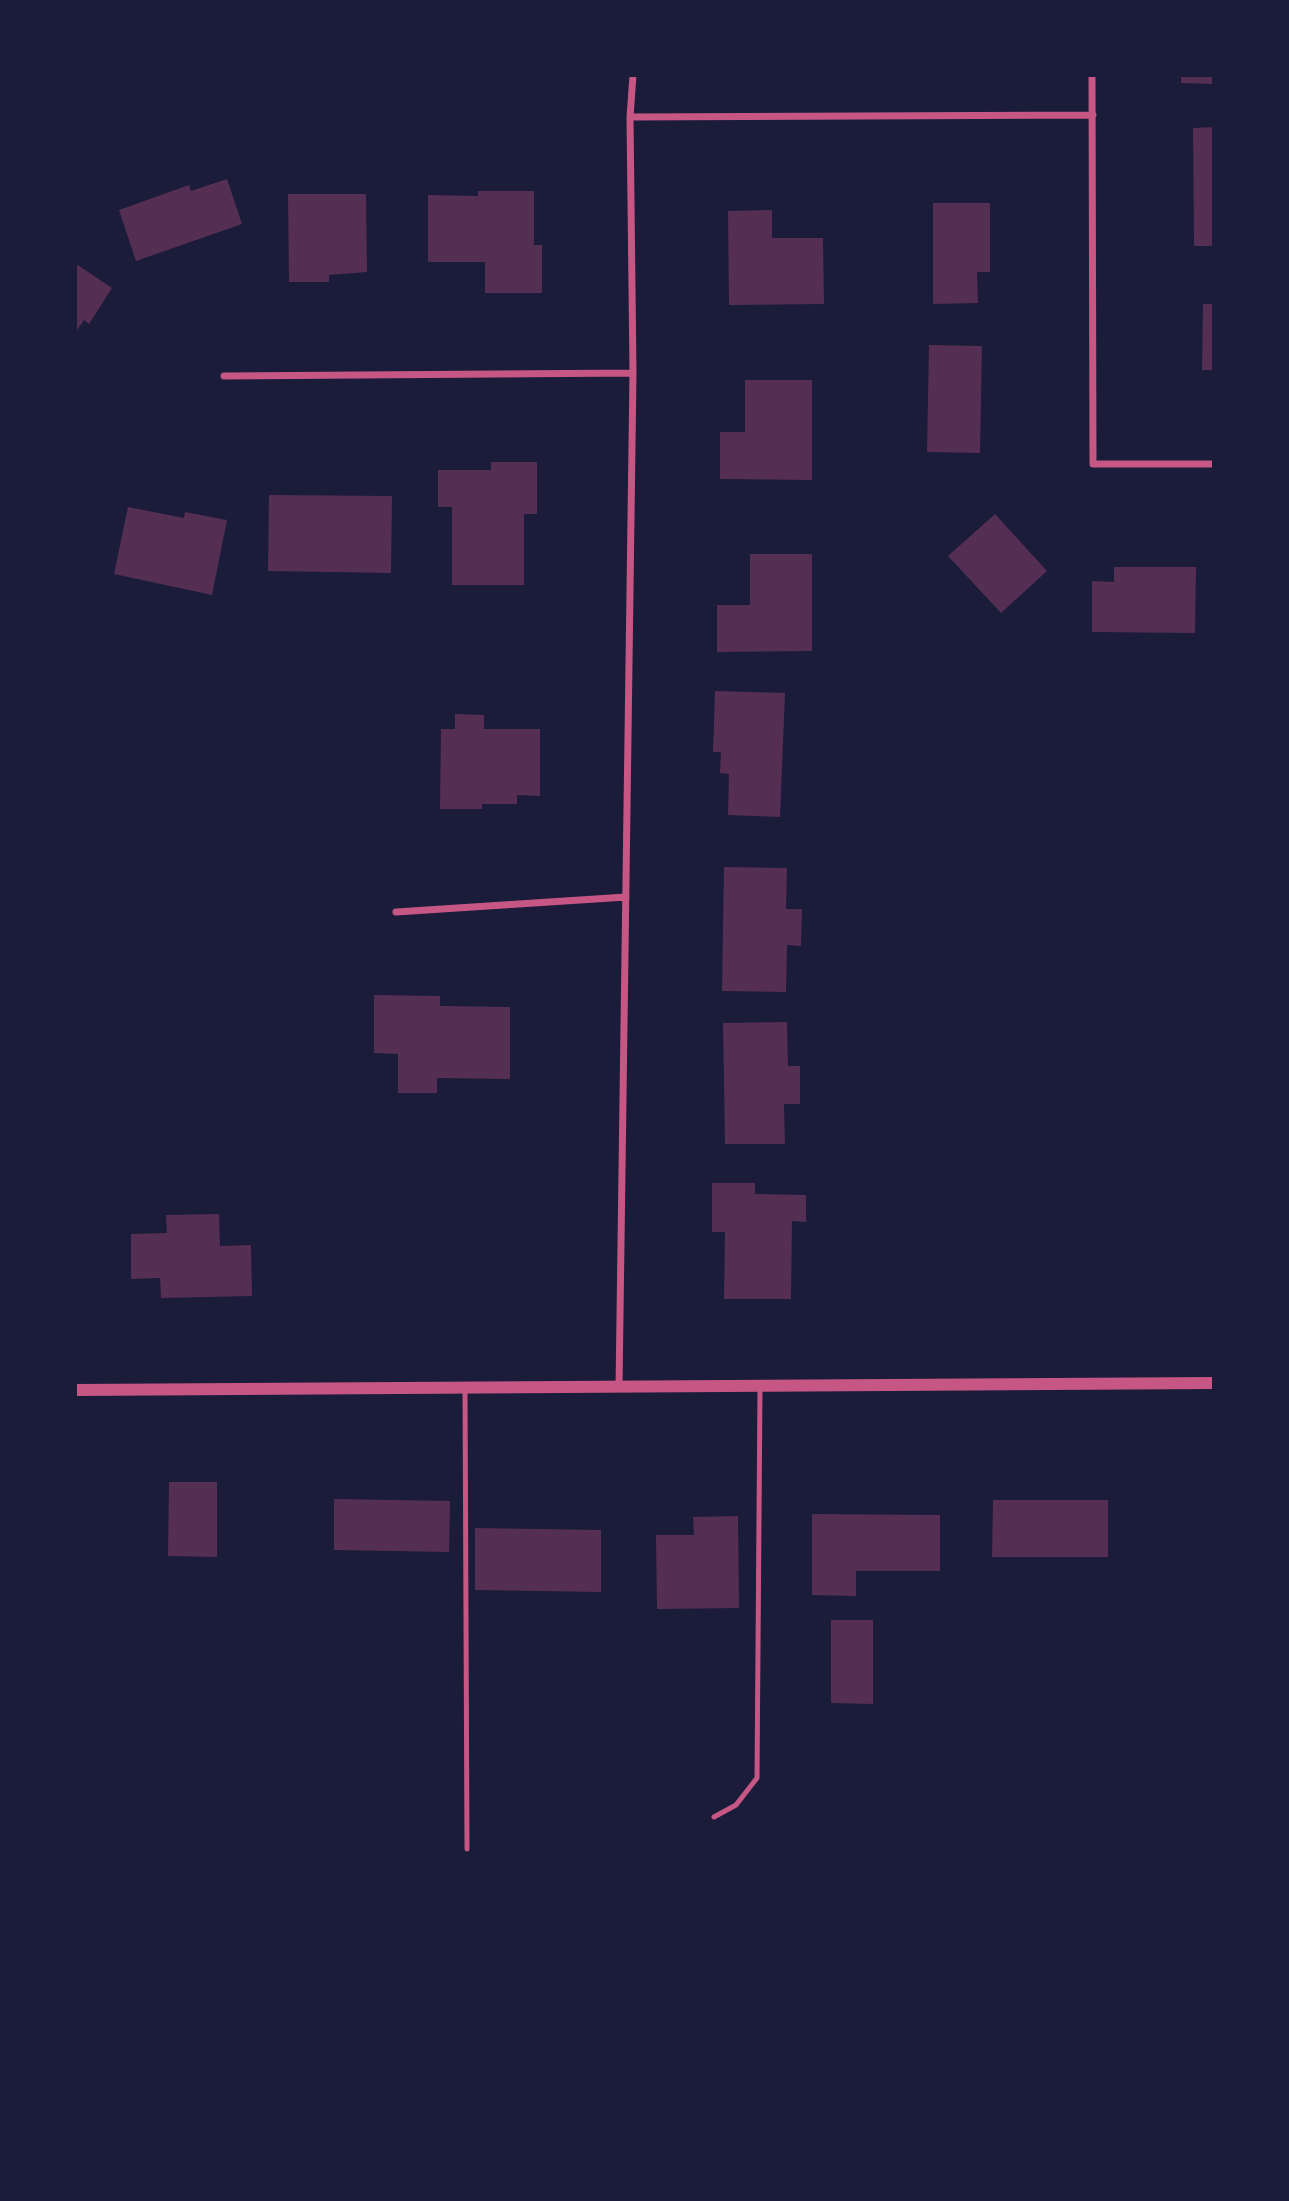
<!DOCTYPE html>
<html>
<head>
<meta charset="utf-8">
<style>
	body { margin:0 }
	#map { position:relative; width:1289px; height:2201px; overflow:hidden; background:#1b1b3a; font-family:"Asap Condensed",sans-serif }
	canvas { display:block }
	.frame { position:absolute; inset:0; border:77px solid #1b1b3a; pointer-events:none }
</style>
</head>
<body>
<div id="map">
<canvas width="1289" height="2201"></canvas>
<div class="frame"></div>
</div>
<script>
const ctx = document.querySelector('canvas').getContext('2d');
ctx.lineJoin = 'round';
function paint(path, color) {
  ctx.fillStyle = color;
  ctx.fill(path, 'evenodd');
}
function toPath(rows) {
  const path = new Path2D();
  for (const r of rows) {
    path.moveTo(r[0], r[1]);
    for (let i = 2; i < r.length; i += 2) path.lineTo(r[i], r[i + 1]);
  }
  return path;
}
function trace(path, color, width, dash) {
  ctx.strokeStyle = color;
  ctx.lineWidth = width;
  ctx.lineCap = dash ? 'butt' : 'round';
  ctx.setLineDash(dash || []);
  ctx.stroke(path);
}
const building = toPath([
	[1181,75,1214,75,1214,84,1181,83],
	[1214,127,1214,246,1194,246,1193,128],
	[227,179,242,224,136,261,119,210,189,185,191,191],
	[478,191,534,191,534,245,542,245,542,293,485,293,485,262,428,262,428,195,478,196],
	[288,194,366,194,367,272,329,275,329,282,289,282],
	[933,203,990,203,990,272,977,272,978,303,933,304],
	[772,210,772,238,823,238,824,304,729,305,728,211],
	[75,263,112,288,89,324,84,320,75,333],
	[1203,304,1214,304,1214,370,1202,370],
	[929,345,982,346,980,453,927,452],
	[745,380,812,380,812,480,720,479,720,432,745,432],
	[491,462,537,462,537,514,524,514,524,585,452,585,452,507,438,507,438,470,491,470],
	[269,495,392,496,391,573,268,571],
	[128,507,184,518,185,512,227,520,212,595,114,574],
	[995,514,1047,571,1001,613,948,556],
	[750,554,812,554,812,651,717,652,717,605,750,605],
	[1114,567,1196,567,1195,633,1092,632,1092,581,1114,582],
	[715,691,785,693,780,817,728,815,729,774,720,773,721,752,713,752],
	[455,714,484,715,484,729,540,729,540,796,517,795,517,804,482,804,482,809,440,809,441,729,455,729],
	[724,867,787,868,786,909,802,909,801,946,787,945,786,992,722,991],
	[374,995,440,996,440,1006,510,1007,510,1079,437,1078,437,1093,398,1093,398,1054,374,1053],
	[787,1022,788,1066,800,1066,800,1104,784,1104,785,1144,725,1144,723,1023],
	[712,1183,755,1183,755,1194,806,1195,806,1222,792,1221,791,1299,724,1299,725,1232,712,1232],
	[219,1214,220,1246,251,1245,252,1296,161,1298,160,1278,131,1279,131,1234,167,1233,166,1215],
	[169,1482,217,1482,217,1557,168,1556],
	[334,1499,450,1501,449,1552,334,1550],
	[993,1500,1108,1500,1108,1557,992,1557],
	[812,1514,940,1515,940,1571,856,1571,856,1596,812,1595],
	[738,1516,739,1608,657,1609,656,1535,694,1535,693,1517],
	[475,1528,601,1530,601,1592,475,1590],
	[831,1620,873,1620,873,1704,831,1703]
]);
const service = toPath([
	[465,1388,467,1849],
	[714,1817,736,1805,757,1778,760,1387]
]);
const minor = toPath([
	[1092,75,1093,464,1214,464],
	[630,117,1093,115],
	[224,376,633,373],
	[396,912,626,897],
	[619,1387,633,373,630,117,633,75]
]);
const tertiary = toPath([
	[75,1390,1214,1383]
]);
paint(building, '#542f53');
trace(service, '#c65784', 5);
trace(minor, '#c65784', 7);
trace(tertiary, '#c65784', 12);
</script>
</body>
</html>
